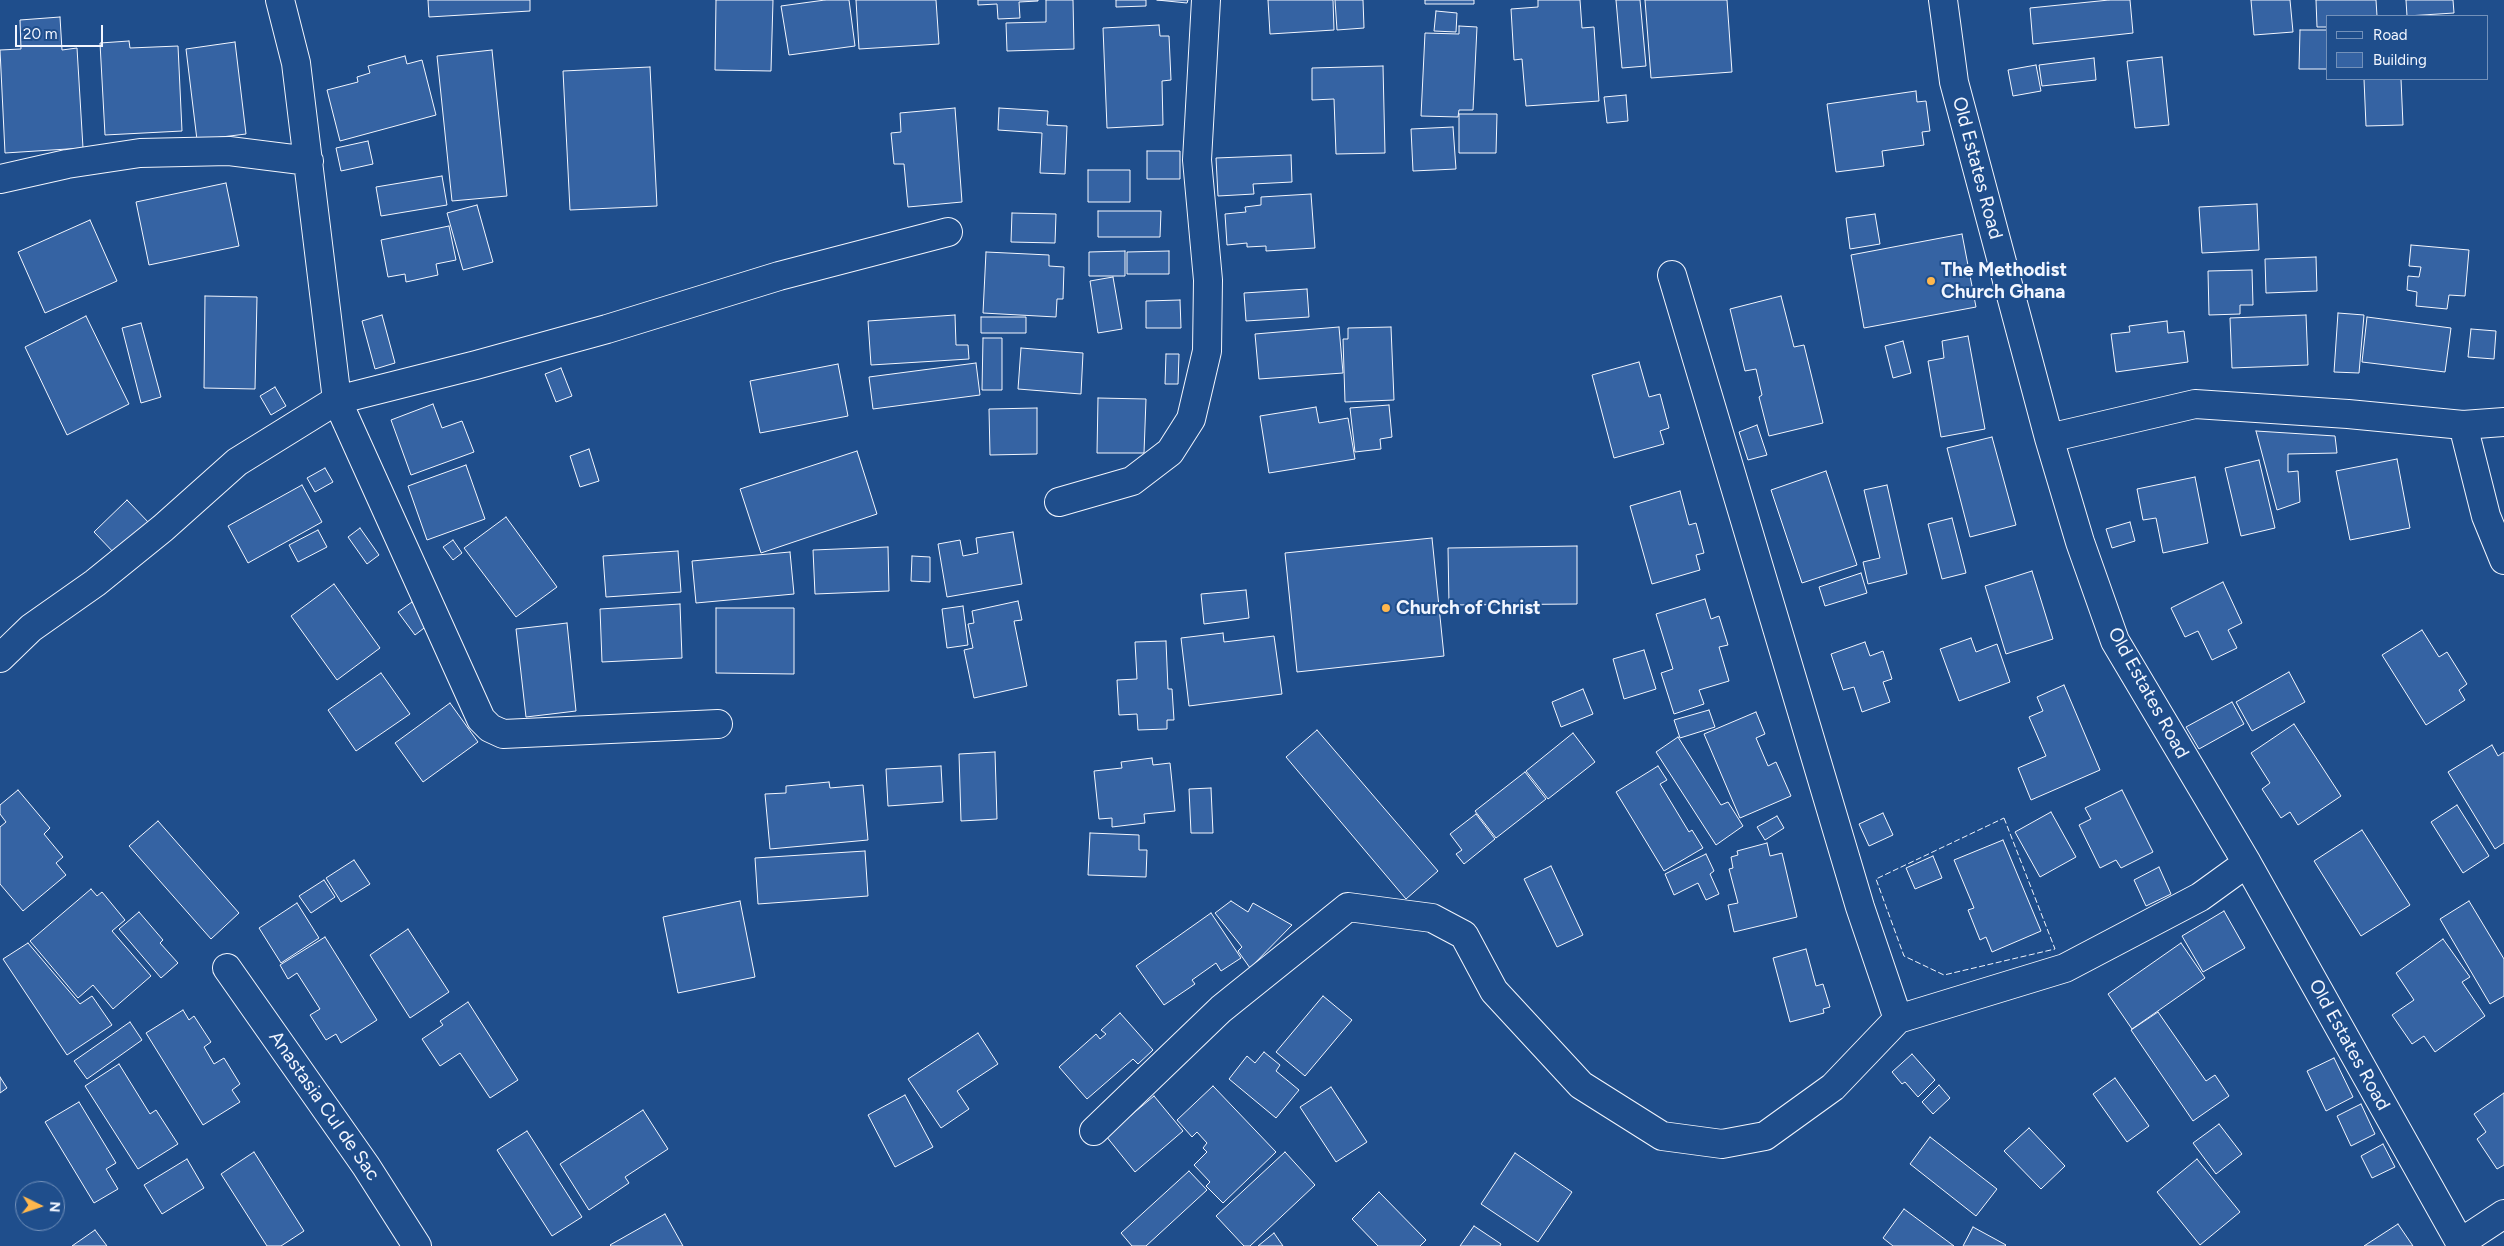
<!DOCTYPE html>
<html>
<head>
<meta charset="utf-8">
<style>
	body { margin:0 }
	#map { position:relative; width:2504px; height:1246px; overflow:hidden; background:#1f4e8c; font-family:Figtree,sans-serif }
	canvas { display:block }
	.legend { position:absolute; left:2326px; top:15px; width:162px; height:65px; box-sizing:border-box; background:#1f4e8c; border:1px solid #7391ba; margin:0; padding:6px 9px; list-style:none; font-size:15px; color:#f2f6ff }
	.legend li { display:flex; align-items:center; gap:10px; height:25px }
	.legend b { width:25px; border:1px solid #7391ba }
	.north { position:absolute; left:15px; top:1181px; width:50px; height:50px; box-sizing:border-box; background:#1f4e8c; border:1px solid #7391ba; border-radius:50%; rotate:94deg; font-size:14px; font-weight:700; line-height:20px; text-align:center; color:#f2f6ff }
	.north::after { content:''; display:block; margin:auto; width:18px; height:22px; background:#ffb74d; clip-path:polygon(50% 0,100% 100%,50% 72%,0 100%) }
	.scale { position:absolute; left:15px; top:25px; width:88px; height:22px; box-sizing:border-box; border:2px solid #f2f6ff; border-top:0; padding-left:6px; font-size:15px; line-height:18px; white-space:nowrap; color:#f2f6ff; -webkit-text-stroke:4px #1f4e8c; paint-order:stroke }
</style>
</head>
<body>
<div id="map">
<canvas width="2504" height="1246"></canvas>
<ul class="legend">
<li><b style="height:6px;background:#1f4e8c"></b>Road</li>
<li><b style="height:14px;background:#3563a3"></b>Building</li>
</ul>
<div class="north">N</div>
<div class="scale">20 m</div>
</div>
<script>
const ctx = document.querySelector('canvas').getContext('2d');
ctx.lineJoin = 'round';
function paint(path, color) {
  ctx.fillStyle = color;
  ctx.fill(path, 'evenodd');
}
function toPath(rows) {
  const path = new Path2D();
  for (const r of rows) {
    path.moveTo(r[0], r[1]);
    for (let i = 2; i < r.length; i += 2) path.lineTo(r[i], r[i + 1]);
  }
  return path;
}
function trace(path, color, width, dash) {
  ctx.strokeStyle = color;
  ctx.lineWidth = width;
  ctx.lineCap = dash ? 'butt' : 'round';
  ctx.setLineDash(dash || []);
  ctx.stroke(path);
}
function label(font, color, halo, rows, align = 'center') {
  ctx.font = font + ' Figtree,sans-serif';
  ctx.lineWidth = 4;
  ctx.setLineDash([]);
  ctx.textBaseline = 'middle';
  ctx.strokeStyle = halo;
  ctx.fillStyle = color;
  for (const [text, x, y, turn = 0] of rows) {
    ctx.save();
    ctx.translate(x, y);
    ctx.rotate((+turn || 0) * Math.PI / 180);
    ctx.textAlign = isNaN(turn) ? turn : align;
    if (halo) ctx.strokeText(text, 0, 0);
    ctx.fillText(text, 0, 0);
    ctx.restore();
  }
}
const building = toPath([
	[428,0,530,0,530,11,429,17,428,0],
	[716,0,773,0,771,71,715,70,716,0],
	[825,0,849,0,855,46,789,55,781,6,825,0],
	[856,0,936,0,939,44,859,49,856,0],
	[978,0,1038,0,1038,1,1019,2,1020,18,998,19,997,4,978,5,978,0],
	[1046,0,1073,0,1074,49,1007,51,1006,23,1046,22,1046,0],
	[1116,0,1146,0,1146,6,1116,7,1116,0],
	[1157,0,1188,0,1187,3,1157,0],
	[1268,0,1333,0,1334,30,1270,34,1268,0],
	[1335,0,1363,0,1364,28,1337,30,1335,0],
	[1425,0,1474,0,1474,4,1425,4,1425,0],
	[1538,0,1580,0,1582,28,1594,27,1599,101,1526,106,1522,59,1514,60,1511,9,1538,7,1538,0],
	[1616,0,1640,0,1646,66,1622,68,1616,0],
	[1645,0,1727,0,1732,72,1651,78,1645,0],
	[2109,0,2130,0,2133,33,2033,44,2030,8,2109,0],
	[2251,0,2290,0,2293,32,2254,35,2251,0],
	[2316,0,2376,0,2377,16,2328,16,2328,27,2317,27,2316,0],
	[2406,0,2453,0,2454,13,2407,16,2406,0],
	[1436,11,1457,13,1456,32,1434,31,1436,11],
	[60,17,62,50,77,48,83,148,5,153,0,50,21,49,20,20,60,17],
	[1159,25,1160,36,1169,36,1171,80,1162,81,1163,125,1107,128,1103,28,1159,25],
	[1459,26,1477,27,1473,110,1459,110,1458,117,1421,116,1425,33,1459,34,1459,26],
	[2300,30,2328,30,2328,69,2299,69,2300,30],
	[129,41,130,48,178,46,182,131,105,135,100,43,129,41],
	[235,42,246,134,197,140,186,49,235,42],
	[492,50,507,196,452,201,437,56,492,50],
	[405,56,407,64,422,60,436,115,340,141,327,90,358,82,357,77,370,73,368,66,405,56],
	[2162,57,2169,125,2135,128,2127,61,2162,57],
	[2094,58,2096,80,2042,86,2039,65,2094,58],
	[2036,65,2041,91,2013,96,2008,70,2036,65],
	[1383,66,1385,153,1336,154,1334,99,1312,100,1312,68,1383,66],
	[650,67,657,206,570,210,563,71,650,67],
	[2364,79,2401,79,2403,125,2366,126,2364,79],
	[1916,91,1917,102,1926,101,1930,131,1922,132,1924,145,1882,151,1884,166,1836,172,1827,104,1916,91],
	[1626,95,1628,121,1607,123,1604,97,1626,95],
	[955,108,962,202,908,207,904,164,894,164,891,133,901,132,900,113,955,108],
	[999,108,1048,111,1047,125,1067,126,1065,174,1040,173,1042,133,998,130,999,108],
	[1459,114,1497,114,1496,153,1459,153,1459,114],
	[1453,127,1456,169,1413,171,1411,129,1453,127],
	[368,141,373,164,341,171,336,148,368,141],
	[1147,151,1180,151,1180,179,1147,179,1147,151],
	[1291,155,1292,182,1253,184,1254,194,1218,196,1216,158,1291,155],
	[1088,170,1130,170,1130,202,1088,202,1088,170],
	[442,176,447,205,381,216,376,187,442,176],
	[226,183,239,246,149,265,136,202,226,183],
	[1311,194,1315,248,1266,251,1266,246,1247,247,1247,243,1227,245,1225,214,1246,212,1245,207,1261,205,1261,197,1311,194],
	[2257,204,2259,250,2202,253,2199,207,2257,204],
	[477,205,493,262,463,270,447,213,477,205],
	[1098,211,1161,211,1160,237,1098,237,1098,211],
	[1012,213,1056,214,1055,243,1011,242,1012,213],
	[1875,214,1880,244,1850,249,1846,218,1875,214],
	[90,220,117,281,45,313,18,252,90,220],
	[449,226,456,260,436,264,438,275,406,282,405,274,388,277,381,240,449,226],
	[1962,234,1976,307,1864,328,1851,255,1962,234],
	[2411,245,2469,250,2465,296,2449,295,2447,309,2416,306,2417,292,2407,290,2408,276,2419,277,2421,267,2409,266,2411,245],
	[1125,251,1125,276,1089,276,1089,252,1125,251],
	[1169,251,1169,274,1127,274,1127,252,1169,251],
	[986,252,1049,255,1049,266,1064,267,1063,299,1057,299,1056,317,983,313,986,252],
	[2316,257,2317,291,2266,293,2265,259,2316,257],
	[2252,270,2253,305,2240,305,2240,314,2209,315,2208,271,2252,270],
	[1113,277,1122,329,1098,333,1090,281,1113,277],
	[1307,289,1309,317,1246,321,1244,293,1307,289],
	[205,296,257,297,255,389,204,388,205,296],
	[1781,296,1794,347,1804,345,1823,423,1769,436,1759,397,1762,395,1756,369,1745,371,1730,309,1781,296],
	[1180,300,1181,328,1146,328,1146,301,1180,300],
	[2338,313,2364,315,2359,373,2334,372,2338,313],
	[382,315,395,363,375,369,362,321,382,315],
	[955,315,956,345,968,345,969,359,871,365,868,321,955,315],
	[2306,315,2308,365,2232,368,2230,318,2306,315],
	[86,316,129,404,67,435,25,347,86,316],
	[981,317,1026,317,1026,333,981,333,981,317],
	[2367,317,2451,328,2445,372,2362,362,2367,317],
	[2167,321,2168,333,2184,331,2188,362,2116,372,2111,334,2130,332,2129,326,2167,321],
	[141,323,161,397,141,403,122,328,141,323],
	[1339,327,1343,373,1259,379,1255,334,1339,327],
	[1391,327,1394,400,1345,402,1343,339,1348,339,1348,328,1391,327],
	[2471,329,2496,331,2494,359,2468,357,2471,329],
	[1968,336,1985,429,1941,437,1928,361,1944,358,1942,341,1968,336],
	[983,338,1002,338,1002,390,982,390,983,338],
	[1903,341,1911,373,1893,378,1885,346,1903,341],
	[1021,348,1083,353,1081,394,1018,389,1021,348],
	[1166,354,1179,354,1178,384,1165,384,1166,354],
	[1639,362,1649,397,1660,394,1669,428,1660,431,1664,444,1614,458,1592,375,1639,362],
	[976,363,980,395,873,409,869,377,976,363],
	[838,364,848,416,760,433,750,381,838,364],
	[561,368,572,396,556,402,545,374,561,368],
	[275,387,286,406,271,415,260,396,275,387],
	[1098,398,1146,399,1144,453,1097,453,1098,398],
	[433,404,442,428,462,421,474,452,411,475,391,420,433,404],
	[1389,405,1392,437,1380,439,1381,449,1355,452,1350,408,1389,405],
	[1316,407,1319,423,1348,418,1355,459,1269,473,1260,416,1316,407],
	[1037,408,1037,454,990,455,989,409,1037,408],
	[1757,425,1767,455,1748,460,1739,432,1757,425],
	[2256,431,2335,436,2337,453,2288,454,2288,472,2298,471,2300,502,2277,510,2256,431],
	[1992,437,2016,525,1970,537,1947,448,1992,437],
	[589,449,599,481,580,487,570,456,589,449],
	[857,451,877,514,761,553,740,489,857,451],
	[2397,459,2410,528,2350,540,2336,471,2397,459],
	[2259,460,2275,528,2241,536,2225,468,2259,460],
	[466,465,485,519,427,540,408,486,466,465],
	[325,468,333,482,315,492,307,478,325,468],
	[1826,471,1857,565,1802,583,1771,490,1826,471],
	[2195,477,2208,543,2163,553,2156,518,2143,520,2137,489,2195,477],
	[302,485,322,522,248,563,228,526,302,485],
	[1887,485,1907,574,1868,584,1863,562,1880,558,1864,490,1887,485],
	[1680,491,1689,525,1696,523,1704,553,1696,555,1700,570,1652,584,1630,506,1680,491],
	[127,500,150,524,117,556,94,532,127,500],
	[506,517,557,587,516,617,464,548,506,517],
	[1952,518,1966,573,1942,579,1928,524,1952,518],
	[2130,522,2135,541,2112,548,2106,529,2130,522],
	[360,528,379,555,367,564,348,537,360,528],
	[318,530,327,547,298,562,289,545,318,530],
	[1013,532,1022,584,947,597,938,544,960,540,963,556,978,553,976,538,1013,532],
	[1432,538,1444,656,1297,672,1285,553,1432,538],
	[453,540,462,553,453,560,443,547,453,540],
	[1577,546,1577,604,1449,605,1448,548,1577,546],
	[888,547,889,591,815,594,813,550,888,547],
	[678,551,681,592,606,597,603,556,678,551],
	[790,552,794,594,696,603,692,561,790,552],
	[912,556,930,557,930,582,911,581,912,556],
	[2032,571,2053,639,2006,654,1985,586,2032,571],
	[1861,573,1867,593,1825,606,1819,587,1861,573],
	[2223,582,2242,623,2228,630,2237,648,2212,660,2198,631,2185,637,2171,608,2223,582],
	[334,584,380,648,337,680,291,616,334,584],
	[1246,590,1249,618,1204,624,1201,594,1246,590],
	[1705,599,1711,619,1719,616,1728,645,1719,647,1729,681,1699,690,1704,704,1674,714,1661,673,1673,669,1656,614,1705,599],
	[1018,601,1022,620,1014,621,1027,686,974,698,964,650,973,648,968,624,974,623,972,611,1018,601],
	[412,602,428,625,415,635,398,612,412,602],
	[680,604,682,658,602,662,600,609,680,604],
	[963,606,968,645,947,648,942,609,963,606],
	[716,608,794,608,794,674,716,673,716,608],
	[567,623,576,711,526,717,516,629,567,623],
	[2422,630,2439,657,2447,652,2467,684,2459,690,2465,700,2426,725,2382,655,2422,630],
	[1223,633,1224,642,1274,636,1282,694,1189,706,1181,638,1223,633],
	[1971,638,1976,652,1997,644,2010,682,1959,701,1940,649,1971,638],
	[1166,641,1168,689,1172,689,1174,720,1167,720,1167,729,1138,730,1137,714,1119,715,1117,680,1137,679,1135,642,1166,641],
	[1865,642,1870,656,1883,651,1892,679,1883,682,1890,702,1862,712,1854,687,1843,690,1831,654,1865,642],
	[1644,650,1656,689,1624,699,1613,659,1644,650],
	[2289,672,2305,702,2252,731,2236,702,2289,672],
	[381,673,410,714,356,751,328,710,381,673],
	[2064,685,2100,770,2031,800,2018,768,2046,756,2029,717,2043,711,2037,697,2064,685],
	[1583,689,1593,714,1561,727,1552,702,1583,689],
	[2232,702,2244,724,2199,749,2186,727,2232,702],
	[450,703,478,742,423,782,395,743,450,703],
	[1709,710,1715,727,1680,738,1674,720,1709,710],
	[1756,712,1765,734,1756,738,1768,766,1776,762,1791,796,1740,818,1704,734,1756,712],
	[2294,724,2341,796,2298,825,2290,812,2281,818,2262,789,2270,783,2251,753,2294,724],
	[1317,730,1438,871,1406,899,1286,757,1317,730],
	[1573,733,1595,762,1548,799,1526,771,1573,733],
	[1678,737,1721,805,1728,802,1743,826,1716,845,1656,752,1678,737],
	[2492,745,2498,756,2504,752,2504,843,2495,849,2448,772,2492,745],
	[995,752,997,819,961,821,959,754,995,752],
	[1152,758,1153,765,1170,763,1175,811,1144,814,1145,823,1112,827,1112,818,1099,819,1094,771,1122,768,1121,762,1152,758],
	[941,766,943,802,888,806,886,769,941,766],
	[1658,766,1667,780,1660,784,1689,832,1692,830,1703,848,1664,871,1616,792,1658,766],
	[1525,772,1546,799,1496,838,1475,811,1525,772],
	[829,782,830,788,863,785,868,840,770,849,765,794,786,793,786,786,829,782],
	[1211,788,1213,833,1191,833,1189,789,1211,788],
	[18,790,50,828,44,834,63,857,56,863,66,875,23,911,0,884,0,827,6,822,0,814,0,805,18,790],
	[2122,790,2153,852,2121,868,2116,860,2100,868,2079,825,2091,819,2085,808,2122,790],
	[2457,805,2489,856,2463,873,2431,822,2457,805],
	[2051,812,2076,857,2040,877,2015,832,2051,812],
	[1883,813,1893,835,1869,846,1859,824,1883,813],
	[1476,814,1495,839,1464,864,1456,854,1462,850,1450,834,1476,814],
	[1777,816,1784,828,1765,840,1757,827,1777,816],
	[158,821,239,913,211,939,129,846,158,821],
	[2362,830,2410,905,2361,936,2314,861,2362,830],
	[1090,833,1139,835,1139,850,1147,850,1146,877,1088,875,1090,833],
	[2003,840,2041,931,1992,952,1986,937,1980,940,1968,910,1974,908,1954,860,2003,840],
	[1767,843,1770,856,1782,853,1797,917,1734,932,1728,905,1738,903,1729,869,1733,868,1731,857,1738,855,1737,851,1767,843],
	[865,851,868,896,758,904,755,858,865,851],
	[1706,854,1714,871,1710,874,1719,894,1706,900,1698,883,1674,895,1665,874,1706,854],
	[1933,856,1942,878,1915,889,1906,868,1933,856],
	[354,860,370,884,341,902,326,878,354,860],
	[1551,866,1583,935,1557,947,1524,879,1551,866],
	[2159,867,2171,894,2146,906,2134,880,2159,867],
	[324,880,335,897,311,913,299,896,324,880],
	[91,889,97,896,102,892,125,920,112,931,151,976,113,1009,93,985,78,998,30,941,91,889],
	[740,901,755,977,678,993,663,917,740,901],
	[1231,901,1248,912,1253,903,1292,925,1250,968,1238,951,1242,947,1215,913,1231,901],
	[2469,901,2504,959,2504,996,2490,1004,2440,919,2469,901],
	[297,903,319,938,281,963,259,928,297,903],
	[2224,911,2245,948,2203,972,2182,936,2224,911],
	[139,912,163,940,160,943,178,963,161,978,119,929,139,912],
	[1211,913,1241,958,1221,971,1216,963,1192,980,1195,984,1164,1005,1136,966,1211,913],
	[408,929,449,992,410,1018,370,955,408,929],
	[325,937,377,1020,341,1043,336,1034,326,1040,310,1015,320,1009,297,973,288,979,280,965,325,937],
	[2443,939,2470,977,2462,982,2485,1016,2435,1052,2424,1036,2412,1044,2392,1015,2414,1000,2396,973,2443,939],
	[28,943,80,1004,92,996,112,1025,67,1055,3,959,28,943],
	[2181,943,2205,978,2132,1029,2108,994,2181,943],
	[1806,949,1816,986,1823,984,1830,1007,1823,1009,1824,1013,1790,1022,1773,958,1806,949],
	[1323,996,1352,1020,1305,1076,1276,1052,1323,996],
	[468,1002,518,1080,490,1098,460,1053,440,1066,422,1039,443,1025,440,1021,468,1002],
	[183,1010,189,1020,194,1016,211,1042,204,1047,214,1064,224,1058,240,1084,232,1090,240,1102,203,1125,146,1033,183,1010],
	[2158,1012,2206,1081,2215,1075,2229,1096,2193,1121,2131,1030,2158,1012],
	[1120,1013,1153,1050,1138,1064,1133,1059,1087,1099,1059,1067,1096,1034,1100,1039,1106,1034,1101,1030,1120,1013],
	[130,1022,142,1040,87,1079,74,1061,130,1022],
	[978,1033,998,1064,957,1091,969,1109,941,1128,908,1079,978,1033],
	[1264,1052,1280,1065,1276,1071,1299,1090,1276,1118,1229,1079,1247,1056,1255,1063,1264,1052],
	[1912,1054,1935,1080,1918,1097,1905,1082,1902,1084,1892,1072,1912,1054],
	[2334,1058,2353,1097,2326,1111,2307,1071,2334,1058],
	[119,1064,150,1114,156,1110,178,1144,138,1169,85,1086,119,1064],
	[0,1077,7,1088,0,1093,0,1077],
	[2115,1078,2149,1126,2127,1142,2093,1094,2115,1078],
	[1939,1085,1950,1098,1933,1114,1922,1102,1939,1085],
	[1213,1086,1276,1152,1223,1203,1206,1186,1210,1182,1194,1165,1207,1152,1203,1148,1207,1143,1197,1132,1192,1137,1177,1120,1213,1086],
	[1331,1087,1367,1142,1336,1162,1300,1107,1331,1087],
	[2504,1093,2504,1165,2497,1169,2477,1139,2486,1132,2474,1114,2504,1093],
	[905,1095,933,1147,895,1167,868,1115,905,1095],
	[1154,1096,1183,1131,1135,1172,1106,1136,1154,1096],
	[79,1102,116,1163,106,1169,118,1189,94,1203,45,1122,79,1102],
	[2361,1104,2375,1134,2351,1146,2337,1116,2361,1104],
	[643,1110,668,1149,625,1177,629,1183,589,1210,560,1164,643,1110],
	[2219,1124,2242,1154,2216,1174,2193,1143,2219,1124],
	[2029,1128,2065,1166,2041,1189,2004,1151,2029,1128],
	[527,1131,582,1217,552,1236,497,1150,527,1131],
	[1930,1137,1997,1189,1976,1216,1910,1164,1930,1137],
	[2383,1144,2395,1167,2372,1178,2361,1156,2383,1144],
	[254,1152,304,1231,281,1246,267,1246,221,1174,254,1152],
	[1285,1152,1315,1185,1250,1246,1244,1246,1216,1216,1285,1152],
	[1515,1153,1572,1192,1538,1242,1481,1204,1515,1153],
	[187,1159,204,1188,162,1214,144,1185,187,1159],
	[2197,1159,2240,1212,2200,1245,2157,1192,2197,1159],
	[1189,1171,1207,1190,1146,1246,1132,1246,1121,1233,1189,1171],
	[1379,1192,1426,1240,1420,1246,1378,1246,1352,1219,1379,1192],
	[1904,1209,1954,1246,1893,1246,1883,1238,1904,1209],
	[665,1214,683,1246,611,1246,610,1245,665,1214],
	[2398,1224,2413,1246,2364,1246,2398,1224],
	[1474,1226,1501,1244,1500,1246,1460,1246,1474,1226],
	[1973,1227,2006,1245,2005,1246,1963,1246,1973,1227],
	[95,1230,107,1246,72,1246,95,1230],
	[1274,1233,1283,1246,1258,1246,1274,1233]
]);
const minor = toPath([
	[280,0,296,63,337,400,481,719,490,728,503,734,718,724],
	[1943,0,1954,82,2049,438,2080,542,2115,641,2247,863,2462,1246],
	[0,179,67,164,140,153,229,151,309,161],
	[1672,275,1860,907,1898,1019,2065,968,2200,897,2247,863],
	[2463,425,2504,422],
	[2049,438,2195,404,2348,414,2463,425,2486,516,2504,560],
	[1059,502,1132,481,1170,452,1191,419,1207,351,1208,280,1197,160,1206,0],
	[0,658,31,628,95,583,163,528,237,462,337,400,476,365,607,329,779,276,948,232],
	[227,968,366,1166,417,1246],
	[1094,1131,1221,1009,1348,907,1432,918,1464,935,1494,991,1581,1085,1662,1136,1722,1144,1765,1136,1833,1087,1898,1019],
	[2460,1243,2504,1214]
]);
const fence = toPath([
	[2004,818,2055,949,1944,975,1904,956,1876,879,2004,818]
]);
const markers = [
	[1931,281,5,"#ffb74d"],
	[1386,608,5,"#ffb74d"]
];
const streetNames = [
	["Old Estates Road",1977,168,75],
	["Old Estates Road",2148,693,61],
	["Old Estates Road",2349,1045,61],
	["Anastasia Cul de Sac",324,1106,55]
];
const poiNames = [
	["The Methodist",1941,270],
	["Church Ghana",1941,292],
	["Church of Christ",1396,608]
];
paint(building, '#3563a3');
trace(building, '#f2f6ff', 1);
trace(minor, '#f2f6ff', 30);
trace(minor, '#1f4e8c', 28);
trace(fence, '#f2f6ff', 1, [6, 2.5]);
for (const [x, y, r, color] of markers) {
  const dot = new Path2D();
  dot.arc(x, y, r, 0, 2 * Math.PI);
  ctx.fillStyle = color;
  ctx.fill(dot);
  trace(dot, '#1f4e8c', 2);
}
label('19px', '#f2f6ff', '#1f4e8c', streetNames);
label('bold 19px', '#f2f6ff', '#1f4e8c', poiNames, 'left');
</script>
</body>
</html>
